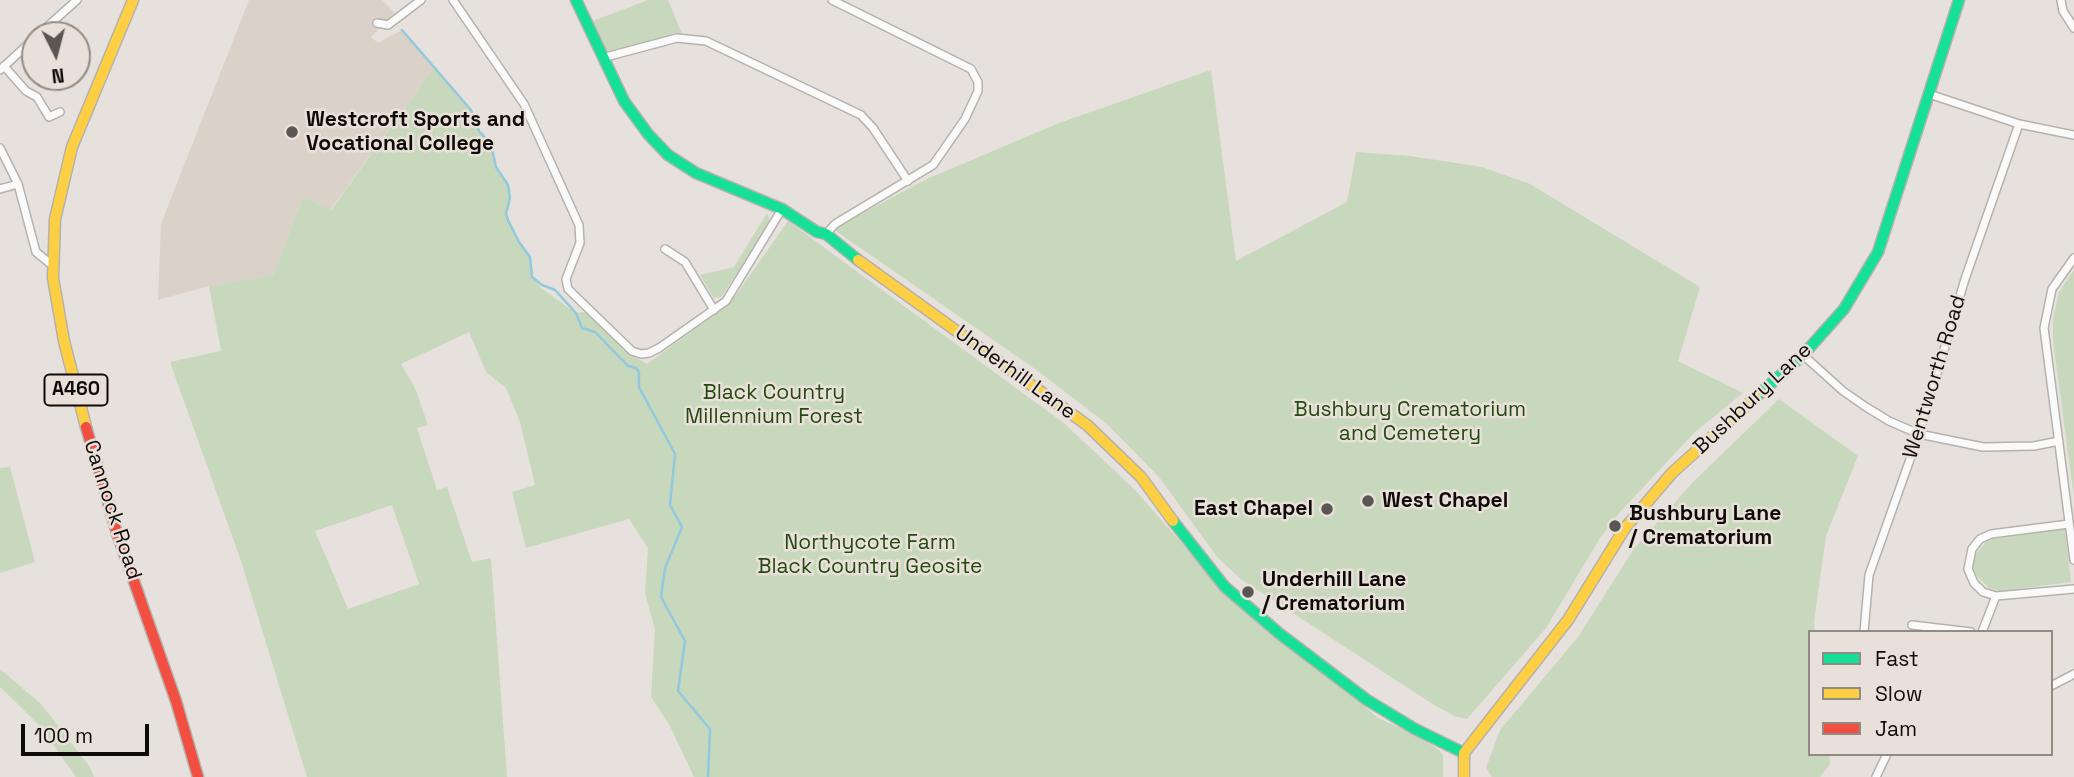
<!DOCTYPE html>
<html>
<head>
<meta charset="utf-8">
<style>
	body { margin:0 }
	#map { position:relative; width:2074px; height:777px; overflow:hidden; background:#e6e1dc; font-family:"Space Grotesk",sans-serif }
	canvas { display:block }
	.legend { position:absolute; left:1808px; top:630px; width:245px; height:126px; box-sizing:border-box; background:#e9e1d9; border:2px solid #918b86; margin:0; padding:9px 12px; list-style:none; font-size:21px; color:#0e0b09 }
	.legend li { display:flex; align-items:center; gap:14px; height:35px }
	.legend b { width:35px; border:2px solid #918b86 }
	.north { position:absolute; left:21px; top:21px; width:70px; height:70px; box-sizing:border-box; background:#e9e1d9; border:2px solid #918b86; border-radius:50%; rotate:174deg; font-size:19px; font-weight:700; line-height:28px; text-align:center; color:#0e0b09 }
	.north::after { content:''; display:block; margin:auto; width:24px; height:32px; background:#5a5653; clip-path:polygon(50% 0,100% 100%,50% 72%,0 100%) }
	.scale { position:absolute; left:21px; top:724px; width:128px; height:32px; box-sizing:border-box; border:4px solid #0e0b09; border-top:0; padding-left:9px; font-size:21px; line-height:24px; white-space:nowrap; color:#0e0b09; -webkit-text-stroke:5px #e9e1d9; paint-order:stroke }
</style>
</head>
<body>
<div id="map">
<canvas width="2074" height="777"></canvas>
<ul class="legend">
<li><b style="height:9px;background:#16e098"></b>Fast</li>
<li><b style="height:9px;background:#ffcf43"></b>Slow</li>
<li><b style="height:9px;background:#f24e42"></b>Jam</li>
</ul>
<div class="north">N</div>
<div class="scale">100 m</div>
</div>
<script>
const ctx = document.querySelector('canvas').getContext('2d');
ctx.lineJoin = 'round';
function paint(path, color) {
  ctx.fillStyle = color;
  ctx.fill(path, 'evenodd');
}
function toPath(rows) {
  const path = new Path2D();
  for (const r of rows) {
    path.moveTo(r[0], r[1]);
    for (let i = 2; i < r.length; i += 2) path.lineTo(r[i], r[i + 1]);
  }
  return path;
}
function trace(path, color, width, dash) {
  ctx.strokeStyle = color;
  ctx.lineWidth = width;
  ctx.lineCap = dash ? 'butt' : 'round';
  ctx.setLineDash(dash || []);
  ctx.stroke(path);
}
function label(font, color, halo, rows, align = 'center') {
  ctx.font = font + ' "Space Grotesk",sans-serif';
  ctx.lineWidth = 5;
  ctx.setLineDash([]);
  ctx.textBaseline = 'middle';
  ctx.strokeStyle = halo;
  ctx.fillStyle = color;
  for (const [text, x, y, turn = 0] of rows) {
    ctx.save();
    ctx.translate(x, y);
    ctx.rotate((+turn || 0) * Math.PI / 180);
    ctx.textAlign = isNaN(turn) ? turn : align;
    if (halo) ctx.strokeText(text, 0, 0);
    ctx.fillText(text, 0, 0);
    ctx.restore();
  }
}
const built = toPath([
	[249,0,382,0,395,13,371,37,378,43,402,30,434,67,330,210,303,197,273,275,209,286,158,300,161,224]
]);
const green = toPath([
	[648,0,668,0,682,34,613,52,606,50,593,21],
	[434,67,471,110,479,131,491,144,497,167,508,185,510,198,506,214,519,242,530,257,532,277,541,288,576,313,585,312,629,354,647,364,720,311,736,295,788,221,1065,424,1135,490,1227,595,1312,660,1378,718,1418,736,1439,750,1443,755,1443,777,694,777,669,724,651,697,655,629,645,593,648,548,629,519,526,548,512,492,535,485,520,422,506,388,486,372,469,332,401,364,415,388,428,425,417,428,437,490,447,487,472,562,491,558,507,777,307,777,241,561,170,362,221,351,209,286,273,275,303,197,331,210],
	[392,505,419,584,348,609,315,531],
	[1211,70,1236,261,1347,202,1356,152,1410,156,1482,167,1530,184,1700,287,1678,361,1743,393,1694,433,1620,512,1600,538,1546,628,1467,719,1454,716,1431,703,1242,580,1218,558,1159,477,1107,424,1038,371,833,229,927,179,1059,123],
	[767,213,771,223,721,297,714,298,700,275,734,267],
	[2074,270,2074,497,2053,341,2053,319,2059,292],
	[1779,399,1858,456,1826,536,1814,622,1815,632,1810,632,1810,754,1829,754,1830,764,1820,777,1492,777,1486,768,1500,730,1578,637,1633,550,1693,482],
	[10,467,35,562,0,573,0,468],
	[2065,529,2071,582,2000,591,1989,588,1975,574,1973,564,1974,556,1986,542,1993,539],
	[0,669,41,704,90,767,94,777,76,777,40,726,0,687]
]);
const stream = toPath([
	[402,30,471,110,479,131,491,144,496,167,508,185,510,198,506,214,508,220,519,242,530,257,532,277,542,285,555,290,576,313,582,328,595,332,628,366,636,368,639,372,639,387,675,454,670,505,682,527,665,568,661,597,685,641,678,691,710,729,708,777]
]);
const street = toPath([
	[453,0,524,104,579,225,580,243,566,279,568,289,632,351,641,354,649,353,659,348,726,301,782,209],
	[2061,0,2063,11,2074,28],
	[377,23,388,25,421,0],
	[38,35,77,0],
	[602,58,677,38,706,41,861,115,873,128,908,181],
	[4,66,26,91,37,97,49,117,60,112],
	[0,70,35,38],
	[1929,94,2019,124,2074,135],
	[0,148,18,184,36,252,52,265],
	[0,189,18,184],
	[826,234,835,224,933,165,965,119,978,91,978,82,971,69,832,0],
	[665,249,685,262,714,310],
	[2074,258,2052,289,2044,328,2074,560],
	[1803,355,1843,391,1866,407,1889,421,1919,434,1983,447,2034,446,2059,441],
	[2069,524,1991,534,1980,539,1972,549,1968,569,1974,583,1983,592,1996,596,2074,589],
	[1912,625,1971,632],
	[1864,632,1869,575,1919,434,1965,279,2019,124],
	[1982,632,1996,596],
	[2051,686,2074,674],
	[1876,777,1887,754]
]);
const fast = toPath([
	[576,0,624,101,648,134,668,155,696,173,782,209,817,232,826,234,858,260],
	[1756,397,1803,355,1844,309,1878,252,1959,0],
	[1173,521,1225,587,1280,634,1367,700,1415,729,1464,753]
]);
const slow = toPath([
	[858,260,1087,425,1141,477,1173,521],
	[86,427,64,341,53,278,55,219,72,147,133,0],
	[1464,777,1464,753,1568,620,1625,528,1672,473,1756,397]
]);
const jam = toPath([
	[86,427,117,533,176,701,198,777]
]);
const markers = [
	[292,132,7,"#5a5653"],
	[1368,501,7,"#5a5653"],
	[1327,509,7,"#5a5653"],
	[1615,526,7,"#5a5653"],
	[1248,592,7,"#5a5653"]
];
const shields = [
	[76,390,63]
];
const shieldNames = [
	["A460",76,390]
];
const poiNames = [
	["Westcroft Sports and",306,120],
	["Vocational College",306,144],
	["West Chapel",1382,501],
	["East Chapel",1313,509,"right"],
	["Bushbury Lane",1629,514],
	["/ Crematorium",1629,538],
	["Underhill Lane",1262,580],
	["/ Crematorium",1262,604]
];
const streetNames = [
	["Underhill Lane",1015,373,36],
	["Wentworth Road",1935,377,-73],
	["Bushbury Lane",1753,399,-43],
	["Cannock Road",112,510,72]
];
const parkNames = [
	["Black Country",774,393],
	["Millennium Forest",774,417],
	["Bushbury Crematorium",1410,410],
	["and Cemetery",1410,434],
	["Northycote Farm",870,543],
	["Black Country Geosite",870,567]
];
paint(built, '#dad1c8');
paint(green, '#c8d8bd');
trace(stream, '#92c9de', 2.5);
trace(street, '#b5b2ae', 10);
trace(fast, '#b5b2ae', 13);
trace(slow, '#b5b2ae', 13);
trace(jam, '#b5b2ae', 13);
trace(street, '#fbfafa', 7);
trace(fast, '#16e098', 10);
trace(slow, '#ffcf43', 10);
trace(jam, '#f24e42', 10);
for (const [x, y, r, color] of markers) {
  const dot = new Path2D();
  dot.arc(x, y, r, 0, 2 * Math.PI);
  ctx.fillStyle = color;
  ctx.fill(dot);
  trace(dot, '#e9e1d9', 2.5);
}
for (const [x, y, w] of shields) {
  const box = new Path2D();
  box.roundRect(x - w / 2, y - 15.5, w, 31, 5);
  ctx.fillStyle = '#e9e1d9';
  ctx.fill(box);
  trace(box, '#0e0b09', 2);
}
label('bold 19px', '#0e0b09', null, shieldNames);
label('bold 21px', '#0e0b09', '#e9e1d9', poiNames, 'left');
label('21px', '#0e0b09', '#e9e1d9', streetNames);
label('21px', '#234a10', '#e9e1d9', parkNames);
</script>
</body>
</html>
